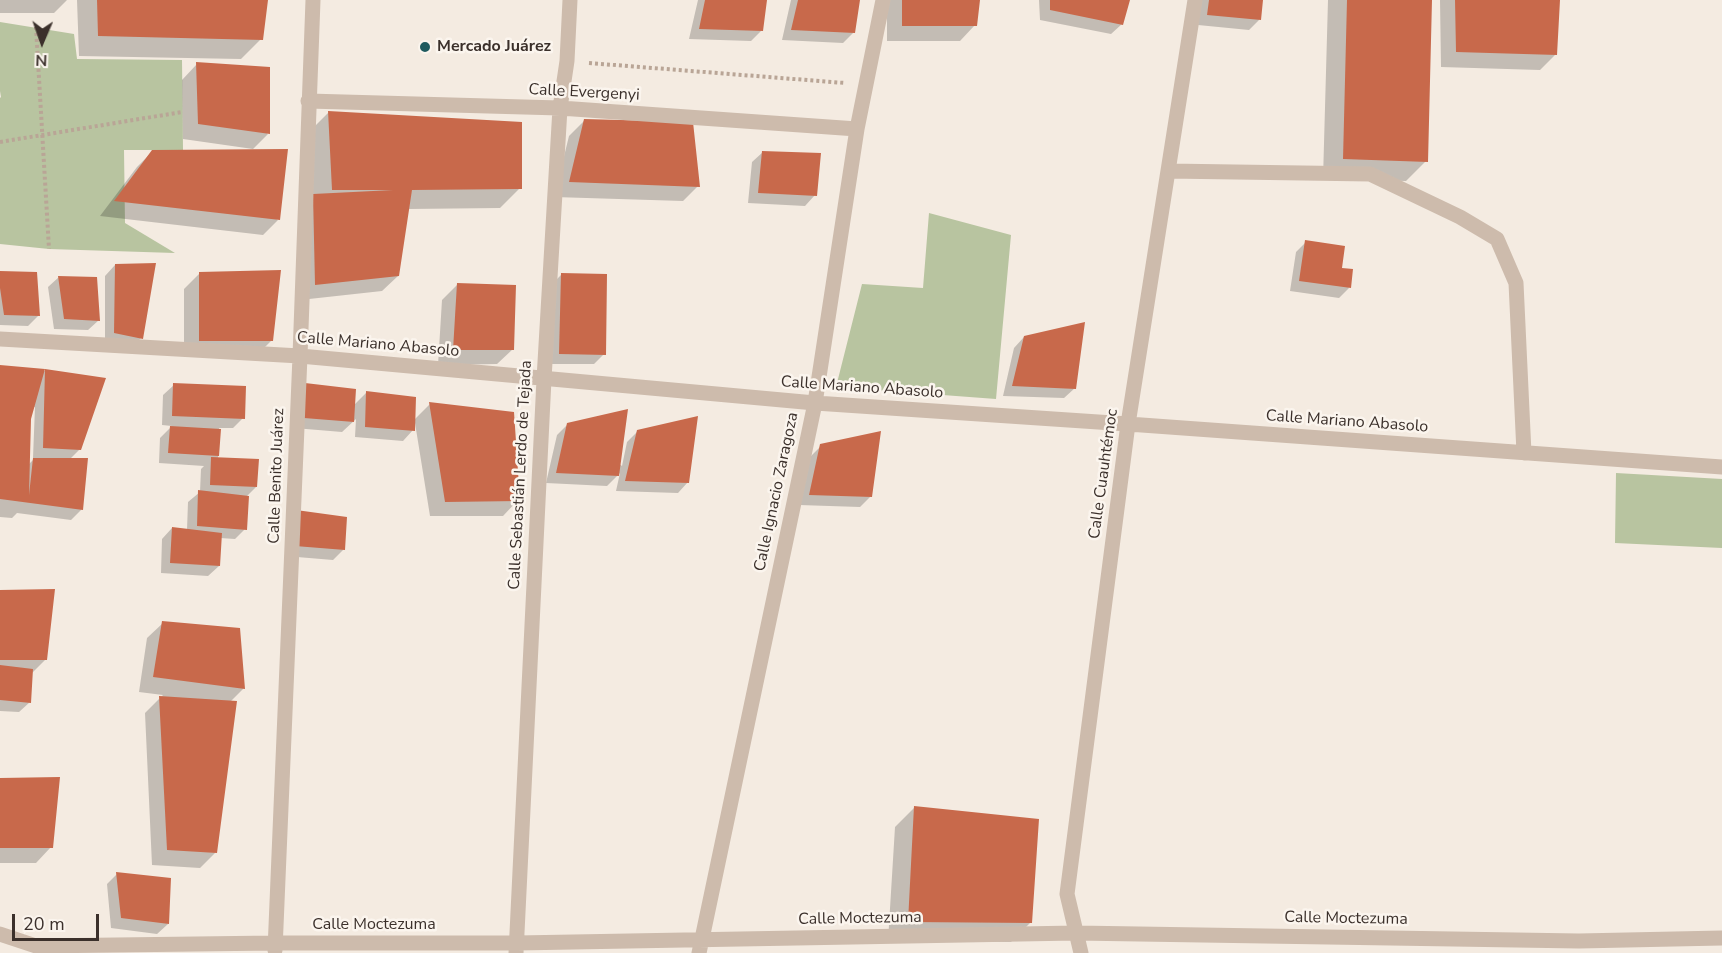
<!DOCTYPE html>
<html>
<head>
<meta charset="utf-8">
<style>
	body { margin:0 }
	#map { position:relative; width:1722px; height:953px; overflow:hidden; background:#f4ebe1; font-family:"Nunito Sans",sans-serif }
	canvas { display:block }
	.north { position:absolute; left:12px; top:12px; width:60px; height:60px; -webkit-text-stroke:4px #fbf5ee; paint-order:stroke; rotate:182deg; font-size:16px; font-weight:700; line-height:24px; text-align:center; color:#3b302b }
	.north::after { content:''; display:block; margin:auto; width:21px; height:27px; background:#3b302b; clip-path:polygon(50% 0,100% 100%,50% 72%,0 100%) }
	.scale { position:absolute; left:12px; top:914px; width:87px; height:27px; box-sizing:border-box; border:3px solid #3b302b; border-top:0; padding-left:8px; font-size:18px; line-height:21px; white-space:nowrap; color:#3b302b; -webkit-text-stroke:4px #fbf5ee; paint-order:stroke }
</style>
</head>
<body>
<div id="map">
<canvas width="1722" height="953"></canvas>
<div class="north">N</div>
<div class="scale">20 m</div>
</div>
<script>
const ctx = document.querySelector('canvas').getContext('2d');
ctx.lineJoin = 'round';
function paint(path, color) {
  ctx.fillStyle = color;
  ctx.fill(path, 'evenodd');
}
function toPath(rows) {
  const path = new Path2D();
  for (const r of rows) {
    path.moveTo(r[0], r[1]);
    for (let i = 2; i < r.length; i += 2) path.lineTo(r[i], r[i + 1]);
  }
  return path;
}
function trace(path, color, width, dash) {
  ctx.strokeStyle = color;
  ctx.lineWidth = width;
  ctx.lineCap = dash ? 'butt' : 'round';
  ctx.setLineDash(dash || []);
  ctx.stroke(path);
}
function label(font, color, halo, rows, align = 'center') {
  ctx.font = font + ' "Nunito Sans",sans-serif';
  ctx.lineWidth = 5;
  ctx.setLineDash([]);
  ctx.textBaseline = 'middle';
  ctx.strokeStyle = halo;
  ctx.fillStyle = color;
  for (const [text, x, y, turn = 0] of rows) {
    ctx.save();
    ctx.translate(x, y);
    ctx.rotate((+turn || 0) * Math.PI / 180);
    ctx.textAlign = isNaN(turn) ? turn : align;
    if (halo) ctx.strokeText(text, 0, 0);
    ctx.fillText(text, 0, 0);
    ctx.restore();
  }
}
const green = toPath([
	[0,22,74,34,77,59,182,60,183,150,124,150,125,223,175,253,49,249,0,244,0,98,1,97,0,91],
	[929,213,1011,235,996,399,836,387,862,284,923,288],
	[1616,473,1722,479,1722,548,1615,543]
]);
const shadow = toPath([
	[0,0,67,0,54,13,0,13],
	[77,0,266,0,261,39,241,59,79,56],
	[698,0,765,0,761,31,751,41,689,39],
	[791,0,858,0,854,32,843,43,782,40],
	[887,0,978,0,975,25,960,41,887,41],
	[1039,0,1128,0,1122,24,1111,34,1040,20],
	[1200,0,1261,0,1259,20,1249,30,1198,25],
	[1328,0,1430,0,1426,161,1406,181,1323,179],
	[1440,0,1558,0,1555,55,1540,70,1441,67],
	[197,64,268,134,253,149,183,139,182,80],
	[329,112,520,188,500,208,408,209,398,276,382,291,300,300,309,132],
	[585,120,698,186,683,201,554,197,569,136],
	[153,151,278,220,263,235,100,216,137,167],
	[763,152,815,195,805,206,748,203,752,162],
	[1306,242,1340,269,1349,288,1339,298,1290,291,1296,252],
	[115,265,141,338,131,348,105,343,105,276],
	[0,273,39,315,28,326,0,325],
	[200,273,272,340,256,356,184,356,184,289],
	[561,275,604,354,594,364,549,364,551,285],
	[59,277,99,320,88,330,54,329,48,287],
	[458,284,513,349,497,364,438,365,442,300],
	[1024,337,1075,388,1064,398,1003,396,1014,348],
	[0,367,45,371,80,449,70,459,82,509,71,520,17,513,12,518,0,517],
	[33,407,35,407,33,458,35,458,28,465,30,419],
	[174,385,243,418,233,428,219,428,218,459,256,487,247,496,245,529,235,539,220,538,219,566,208,576,161,573,162,539,172,528,187,530,188,502,200,492,201,469,204,466,159,463,160,438,172,426,162,425,163,395],
	[366,393,414,420,430,404,518,500,503,516,430,516,415,423,413,430,403,441,355,437,356,419,342,432,294,428,295,395,353,406],
	[568,424,622,466,627,442,637,432,688,482,678,493,616,491,620,473,607,486,546,483,557,435],
	[821,446,871,496,860,507,799,505,810,457],
	[297,512,344,549,333,560,285,556],
	[0,592,46,659,31,674,30,702,19,712,0,711],
	[163,623,244,688,230,702,215,853,200,868,152,865,145,713,163,695,139,692,147,638],
	[0,780,51,847,36,863,0,863],
	[915,807,1031,922,1011,942,888,941,895,827],
	[117,874,168,924,157,934,111,928,107,884]
]);
const building = toPath([
	[97,0,268,0,263,40,98,36],
	[705,0,767,0,763,31,699,29],
	[798,0,860,0,855,33,791,30],
	[902,0,980,0,977,26,902,26],
	[1050,0,1130,0,1123,25,1050,10],
	[1209,0,1263,0,1261,20,1207,15],
	[1347,0,1432,0,1428,162,1343,159],
	[1455,0,1560,0,1557,55,1456,52],
	[196,62,270,67,270,134,198,124],
	[328,111,522,122,522,189,412,190,399,276,315,285,313,194,393,190,332,190],
	[584,119,693,122,700,187,569,182],
	[288,149,280,220,114,201,152,150],
	[762,151,821,153,817,196,758,193],
	[1305,240,1345,246,1342,268,1353,269,1351,288,1299,281],
	[156,263,143,339,114,333,115,264],
	[281,270,273,341,199,341,199,272],
	[0,271,37,272,40,316,4,315,0,288],
	[561,273,607,274,606,355,559,354],
	[58,276,97,277,100,321,64,319],
	[457,283,516,285,514,350,453,350],
	[1085,322,1076,389,1012,386,1024,336],
	[0,365,45,369,106,378,81,450,43,448,45,369,31,419,29,495,33,458,88,458,83,510,0,499],
	[173,383,246,386,245,419,172,416],
	[305,383,356,389,354,422,304,418],
	[366,391,416,397,415,431,365,427],
	[429,402,514,412,520,501,445,502],
	[628,409,619,476,556,473,567,423],
	[698,416,689,483,625,481,637,430],
	[170,426,221,429,219,456,168,453],
	[881,431,872,497,809,495,820,444],
	[211,457,259,459,257,487,210,485],
	[198,490,249,496,247,530,197,526],
	[296,510,347,517,345,550,295,546],
	[172,527,222,533,220,566,170,563],
	[55,589,47,660,0,660,0,590],
	[162,621,240,628,245,689,153,677],
	[0,665,33,669,31,703,0,700],
	[159,696,237,701,217,853,167,850],
	[60,777,53,848,0,848,0,778],
	[914,806,1039,819,1032,923,908,922],
	[116,872,171,878,169,924,121,918]
]);
const path = toPath([
	[36,27,49,249],
	[589,63,845,83],
	[0,142,182,112]
]);
const minor = toPath([
	[308,101,560,108,857,129],
	[1168,171,1370,174,1460,217,1497,239,1516,283,1524,453],
	[0,339,300,356,815,403,1128,424,1722,467],
	[0,934,36,946,275,943,517,943,1076,933,1579,941,1722,938],
	[275,950,300,356,313,0],
	[516,953,544,379,560,108,567,61,570,0],
	[699,953,815,403,857,129,883,0],
	[1081,953,1067,894,1128,424,1195,0]
]);
const markers = [
	[425,47,6,"#1f5a5e"]
];
const poiNames = [
	["Mercado Juárez",437,47]
];
const streetNames = [
	["Calle Evergenyi",584,93,3],
	["Calle Mariano Abasolo",378,345,5],
	["Calle Mariano Abasolo",862,388,4],
	["Calle Mariano Abasolo",1347,422,4],
	["Calle Cuauhtémoc",1104,474,-82],
	["Calle Sebastián Lerdo de Tejada",521,475,-87],
	["Calle Benito Juárez",277,476,-88],
	["Calle Ignacio Zaragoza",777,492,-78],
	["Calle Moctezuma",860,919,-1],
	["Calle Moctezuma",1346,919,1],
	["Calle Moctezuma",374,925]
];
paint(green, '#b8c4a0');
paint(shadow, '#0003');
paint(building, '#c8694b');
trace(path, '#b9a596', 4, [3, 3]);
trace(minor, '#cdbbac', 15);
for (const [x, y, r, color] of markers) {
  const dot = new Path2D();
  dot.arc(x, y, r, 0, 2 * Math.PI);
  ctx.fillStyle = color;
  ctx.fill(dot);
  trace(dot, '#fbf5ee', 2);
}
label('bold 16px', '#3b302b', '#fbf5ee', poiNames, 'left');
label('16px', '#3b302b', '#fbf5ee', streetNames);
</script>
</body>
</html>
